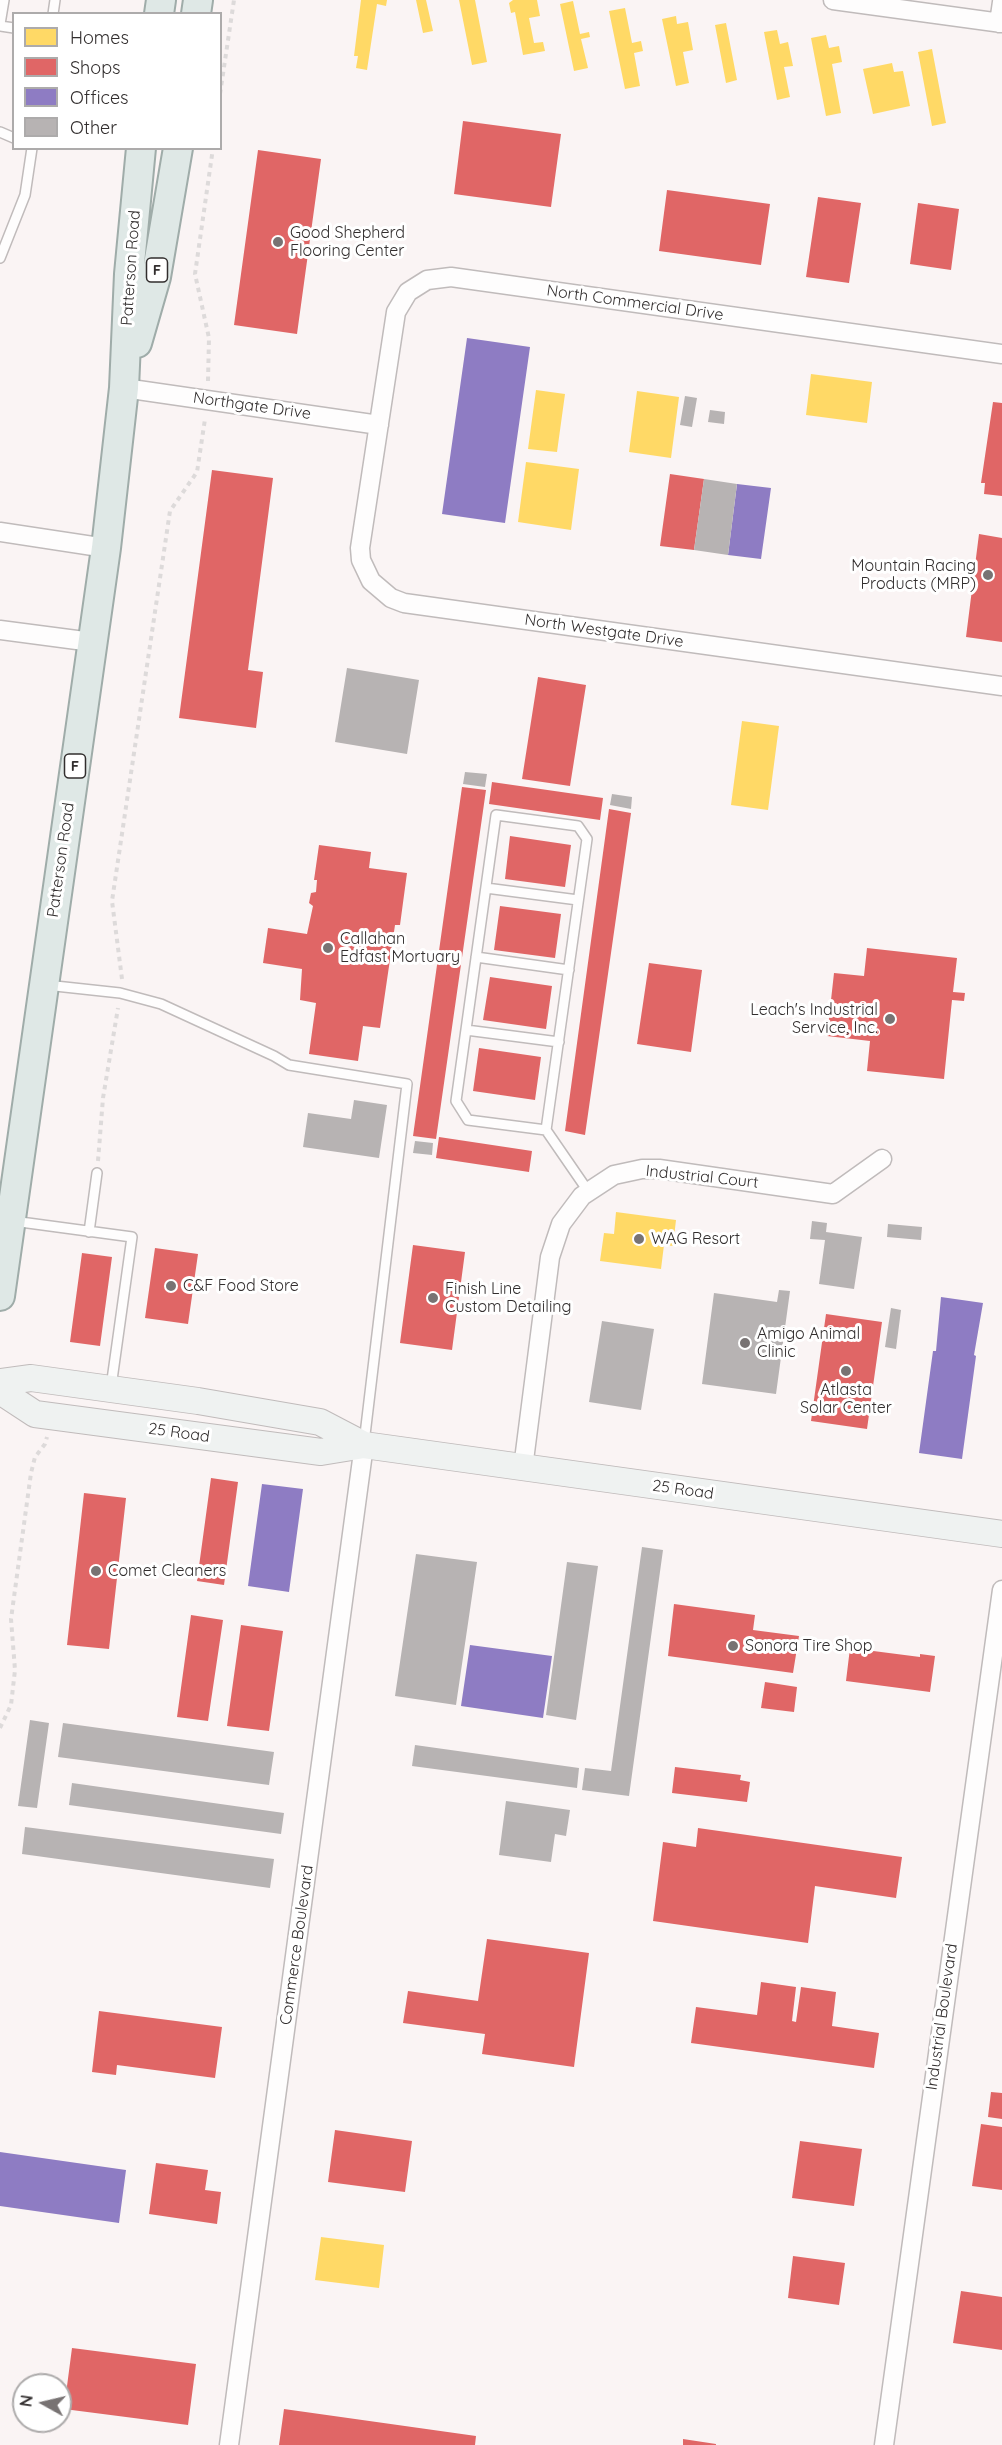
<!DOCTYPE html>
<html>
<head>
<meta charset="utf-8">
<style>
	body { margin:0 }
	#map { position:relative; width:1002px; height:2445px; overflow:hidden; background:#faf4f4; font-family:Quicksand,sans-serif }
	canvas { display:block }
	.legend { position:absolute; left:12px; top:12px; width:210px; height:138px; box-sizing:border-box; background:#fff; border:2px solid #adabab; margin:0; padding:8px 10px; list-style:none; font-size:18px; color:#322e2e }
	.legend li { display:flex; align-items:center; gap:12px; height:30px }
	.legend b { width:30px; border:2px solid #adabab }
	.north { position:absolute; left:12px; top:2373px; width:60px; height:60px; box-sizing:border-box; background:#fff; border:2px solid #adabab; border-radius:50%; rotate:278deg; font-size:16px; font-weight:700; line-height:24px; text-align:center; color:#322e2e }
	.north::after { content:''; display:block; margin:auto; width:21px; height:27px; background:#787373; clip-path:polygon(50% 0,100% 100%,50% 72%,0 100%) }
</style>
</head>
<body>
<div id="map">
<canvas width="1002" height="2445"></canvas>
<ul class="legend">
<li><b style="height:16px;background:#ffd966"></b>Homes</li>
<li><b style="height:16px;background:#e06666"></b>Shops</li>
<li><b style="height:16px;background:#8e7cc3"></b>Offices</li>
<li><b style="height:16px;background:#b7b3b3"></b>Other</li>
</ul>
<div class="north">N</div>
</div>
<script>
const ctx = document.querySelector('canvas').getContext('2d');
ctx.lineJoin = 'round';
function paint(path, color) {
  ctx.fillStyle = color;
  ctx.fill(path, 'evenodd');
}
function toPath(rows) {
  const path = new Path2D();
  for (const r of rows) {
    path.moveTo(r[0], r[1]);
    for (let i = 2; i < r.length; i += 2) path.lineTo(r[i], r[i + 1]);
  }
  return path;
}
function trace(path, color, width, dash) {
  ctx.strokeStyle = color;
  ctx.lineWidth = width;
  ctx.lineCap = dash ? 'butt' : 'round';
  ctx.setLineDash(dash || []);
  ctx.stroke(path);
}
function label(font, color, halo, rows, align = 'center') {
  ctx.font = font + ' Quicksand,sans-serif';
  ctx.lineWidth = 6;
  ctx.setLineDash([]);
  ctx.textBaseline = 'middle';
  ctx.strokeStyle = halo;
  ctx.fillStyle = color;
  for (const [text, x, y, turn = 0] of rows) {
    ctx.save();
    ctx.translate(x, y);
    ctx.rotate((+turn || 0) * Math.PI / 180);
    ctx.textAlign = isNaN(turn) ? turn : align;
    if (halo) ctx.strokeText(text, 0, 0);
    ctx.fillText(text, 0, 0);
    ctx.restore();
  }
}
const homes = toPath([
	[361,0,387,0,386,6,377,4,367,70,356,68,358,56,354,56],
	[416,0,426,0,433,31,423,33],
	[459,0,475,0,487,62,472,65],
	[513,0,537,0,540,16,529,18,534,43,543,42,545,51,523,55,515,12,511,13,509,3],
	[573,1,580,34,589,32,590,37,581,39,588,68,574,71,560,4],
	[625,8,632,43,641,41,643,51,634,53,640,86,625,89,609,11],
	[676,16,677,24,688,22,693,50,683,52,689,83,676,86,662,19],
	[726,23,737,80,726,83,715,25],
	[777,30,780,44,788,42,793,66,784,67,790,97,777,100,764,32],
	[826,35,829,48,839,46,842,62,832,64,841,113,826,116,811,38],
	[932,49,946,123,932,126,918,52],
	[892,63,894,72,903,71,910,106,873,114,863,69],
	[811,374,872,382,867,423,806,415],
	[536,390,565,394,557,452,528,449],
	[637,391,679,397,671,458,629,452],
	[526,462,579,469,571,530,518,522],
	[742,721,779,726,768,810,731,805],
	[616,1212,676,1220,673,1246,664,1245,661,1269,600,1261,604,1233,614,1234],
	[321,2237,384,2245,379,2288,315,2280]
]);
const shops = toPath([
	[463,121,561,134,551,207,454,194],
	[258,150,321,159,297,334,234,325],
	[667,190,770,204,761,265,659,251],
	[818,197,861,203,849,283,806,277],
	[918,203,959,209,951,270,910,264],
	[993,402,1002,403,1002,496,984,494,985,483,981,483],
	[212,470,273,478,248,670,263,672,256,728,179,718],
	[670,474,704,479,694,550,660,546],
	[979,534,1002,538,1002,642,966,637],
	[538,677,586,685,570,786,522,779],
	[492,782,603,798,600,820,489,804],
	[462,787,486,790,436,1139,413,1136],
	[609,809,631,813,585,1135,565,1131],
	[510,836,571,845,565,887,505,879],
	[319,845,371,852,369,868,407,873,400,925,395,925,380,1028,363,1026,358,1061,309,1054,316,1003,300,1000,302,969,263,963,268,928,307,934,313,906,309,903,311,893,316,892,317,880,314,880],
	[500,906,561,914,555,958,494,950],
	[867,948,957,958,953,992,965,993,964,1001,952,1000,944,1079,867,1071,870,1041,827,1036,834,973,864,976],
	[649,963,702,970,691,1052,637,1044],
	[490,977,552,986,546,1029,483,1020],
	[479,1048,541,1057,535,1100,473,1091],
	[439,1137,532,1151,529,1172,436,1158],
	[413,1245,465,1252,452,1350,400,1343],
	[155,1248,198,1254,188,1324,145,1318],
	[82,1253,112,1257,100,1346,70,1342],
	[826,1314,882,1322,867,1429,811,1421],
	[211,1478,238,1482,224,1585,197,1581],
	[84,1493,126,1498,109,1649,67,1645],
	[674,1604,755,1615,753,1630,799,1636,793,1673,668,1656],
	[191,1615,223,1620,208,1721,177,1717],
	[241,1625,283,1631,269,1731,227,1726],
	[850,1648,920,1657,920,1654,935,1656,930,1692,846,1681],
	[765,1682,797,1687,794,1712,761,1708],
	[675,1767,741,1775,740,1780,750,1782,747,1802,672,1793],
	[698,1828,902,1857,896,1898,815,1886,808,1943,653,1921,663,1842,696,1847],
	[487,1939,589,1953,574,2067,482,2054,485,2034,403,2023,408,1991,478,2001],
	[761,1982,796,1987,792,2021,796,2022,801,1987,836,1992,832,2026,879,2033,874,2068,691,2043,696,2007,757,2015],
	[99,2011,222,2027,215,2078,117,2065,116,2075,92,2072],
	[991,2092,1002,2093,1002,2119,988,2117],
	[981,2124,1002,2127,1002,2190,972,2186],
	[335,2130,412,2141,405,2192,328,2182],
	[800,2141,862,2149,854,2206,792,2198],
	[156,2163,208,2170,205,2190,221,2192,217,2224,149,2214],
	[793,2256,845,2263,839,2305,788,2298],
	[961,2291,1002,2297,1002,2350,953,2343],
	[72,2348,196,2364,188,2425,64,2409],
	[284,2409,476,2436,475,2445,279,2445],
	[683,2439,716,2444,716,2445,683,2445]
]);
const offices = toPath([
	[467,338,530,347,505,523,442,514],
	[737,484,771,488,761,559,728,555],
	[941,1297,983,1303,974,1355,976,1356,962,1459,919,1453,933,1351,936,1351],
	[262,1484,303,1489,289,1592,248,1586],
	[470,1645,552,1656,543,1718,461,1706],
	[0,2152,126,2170,119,2223,0,2206]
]);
const building = toPath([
	[685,396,697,398,692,427,680,425],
	[710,410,725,412,724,424,708,422],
	[704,479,737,484,728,555,694,550],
	[347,668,419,680,407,754,335,742],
	[465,772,487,774,485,787,463,784],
	[612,794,632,797,631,809,610,805],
	[354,1100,387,1105,379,1158,303,1147,308,1113,351,1119],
	[415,1141,433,1143,432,1155,413,1153],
	[812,1221,827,1223,826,1232,862,1237,854,1289,819,1284,825,1240,810,1239],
	[888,1224,922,1227,921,1240,887,1237],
	[779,1290,790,1291,776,1394,702,1384,714,1293,777,1302],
	[891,1308,901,1310,896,1349,885,1347],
	[602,1321,654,1329,641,1410,589,1402],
	[642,1547,663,1550,629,1796,582,1790,585,1768,611,1771],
	[416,1554,477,1562,456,1705,395,1696],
	[567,1562,598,1566,576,1720,546,1715],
	[30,1720,49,1723,37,1808,18,1806],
	[63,1723,274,1752,269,1785,58,1757],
	[415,1745,579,1768,577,1788,412,1766],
	[72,1783,284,1813,281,1834,69,1805],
	[506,1801,570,1810,566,1836,555,1834,551,1862,499,1855],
	[25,1827,274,1859,270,1888,22,1854]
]);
const path = toPath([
	[220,94,234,0],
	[208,381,209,338,195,274,213,148],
	[122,979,112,901,170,511,197,472,205,419],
	[98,1161,103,1098,118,1008],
	[0,1728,11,1705,15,1670,11,1619,31,1473,35,1457,45,1444,47,1437]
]);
const lane = toPath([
	[53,14,55,0],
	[0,24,4,0,0,0],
	[0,26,14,28],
	[0,132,14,138],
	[0,258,25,195,32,148],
	[486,888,578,900],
	[476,957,569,970],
	[46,985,120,993,161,1004,274,1056,289,1065,407,1084,364,1443],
	[466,1030,559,1042],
	[546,1130,587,839,578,826,496,815,456,1101,468,1120,546,1130,588,1191],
	[13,1221,132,1237,111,1387],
	[89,1232,97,1173]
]);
const street = toPath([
	[833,0,1002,23],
	[999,23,1002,2],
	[1002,354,451,277,427,280,408,292,396,312,360,548,361,560,371,581,391,598,404,603,1002,686],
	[124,388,379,425],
	[0,532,106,548],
	[0,630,92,642],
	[523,1468,550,1257,561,1224,582,1196,614,1175,642,1169,659,1169,833,1194,882,1159],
	[229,2445,364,1445],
	[884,2445,1002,1590]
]);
const secondary = toPath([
	[0,1382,31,1378,198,1401,320,1422,364,1445],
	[0,1391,35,1414,321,1452,364,1445,1002,1534]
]);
const primary = toPath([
	[159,14,161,0],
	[196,14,198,0],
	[137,343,156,277,178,148],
	[0,1296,106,548,124,388,129,274,141,148]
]);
const markers = [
	[278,242,6,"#787373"],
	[988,575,6,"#787373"],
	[328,948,6,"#787373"],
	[890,1019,6,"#787373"],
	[639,1239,6,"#787373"],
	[171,1286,6,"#787373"],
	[433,1298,6,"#787373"],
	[745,1343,6,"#787373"],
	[846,1371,6,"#787373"],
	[96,1571,6,"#787373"],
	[733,1646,6,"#787373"]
];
const shields = [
	[157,270,21],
	[75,766,21]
];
const shieldNames = [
	["F",157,270],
	["F",75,766]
];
const poiNames = [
	["Good Shepherd",290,233],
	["Flooring Center",290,251],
	["Mountain Racing",976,566,"right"],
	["Products (MRP)",976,584,"right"],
	["Callahan",340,939],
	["Edfast Mortuary",340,957],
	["Leach's Industrial",878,1010,"right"],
	["Service, Inc.",878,1028,"right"],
	["WAG Resort",651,1239],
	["C&F Food Store",183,1286],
	["Finish Line",445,1289],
	["Custom Detailing",445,1307],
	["Amigo Animal",757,1334],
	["Clinic",757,1352],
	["Atlasta",846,1390,"center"],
	["Solar Center",846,1408,"center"],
	["Comet Cleaners",108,1571],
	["Sonora Tire Shop",745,1646]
];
const streetNames = [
	["Patterson Road",131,268,-86],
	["North Commercial Drive",635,303,8],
	["Northgate Drive",252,406,8],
	["North Westgate Drive",604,631,8],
	["Patterson Road",61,860,-82],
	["Industrial Court",702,1177,6],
	["25 Road",179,1433,8],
	["25 Road",683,1490,8],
	["Commerce Boulevard",297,1945,-82],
	["Industrial Boulevard",942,2017,-82]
];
paint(homes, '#ffd966');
paint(shops, '#e06666');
paint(offices, '#8e7cc3');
paint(building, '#b7b3b3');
trace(lane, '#c0bbbb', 12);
trace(street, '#c0bbbb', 21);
trace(secondary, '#c0bbbb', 28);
trace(primary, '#9faca9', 32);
trace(path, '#dddada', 4, [4.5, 4.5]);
trace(lane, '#fefdfd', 9);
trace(street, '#fefdfd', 18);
trace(secondary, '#eff2f1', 26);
trace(primary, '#dfe8e6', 28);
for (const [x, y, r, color] of markers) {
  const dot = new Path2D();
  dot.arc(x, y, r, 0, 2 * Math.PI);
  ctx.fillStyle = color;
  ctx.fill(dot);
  trace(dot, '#fff', 2);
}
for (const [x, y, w] of shields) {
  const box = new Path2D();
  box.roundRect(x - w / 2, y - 12, w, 24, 4.5);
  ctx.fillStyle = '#fff';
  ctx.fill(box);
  trace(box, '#322e2e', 1.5);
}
label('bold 15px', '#322e2e', null, shieldNames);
label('16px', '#322e2e', '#fff', poiNames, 'left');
label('16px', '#322e2e', '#fff', streetNames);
</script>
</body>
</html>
